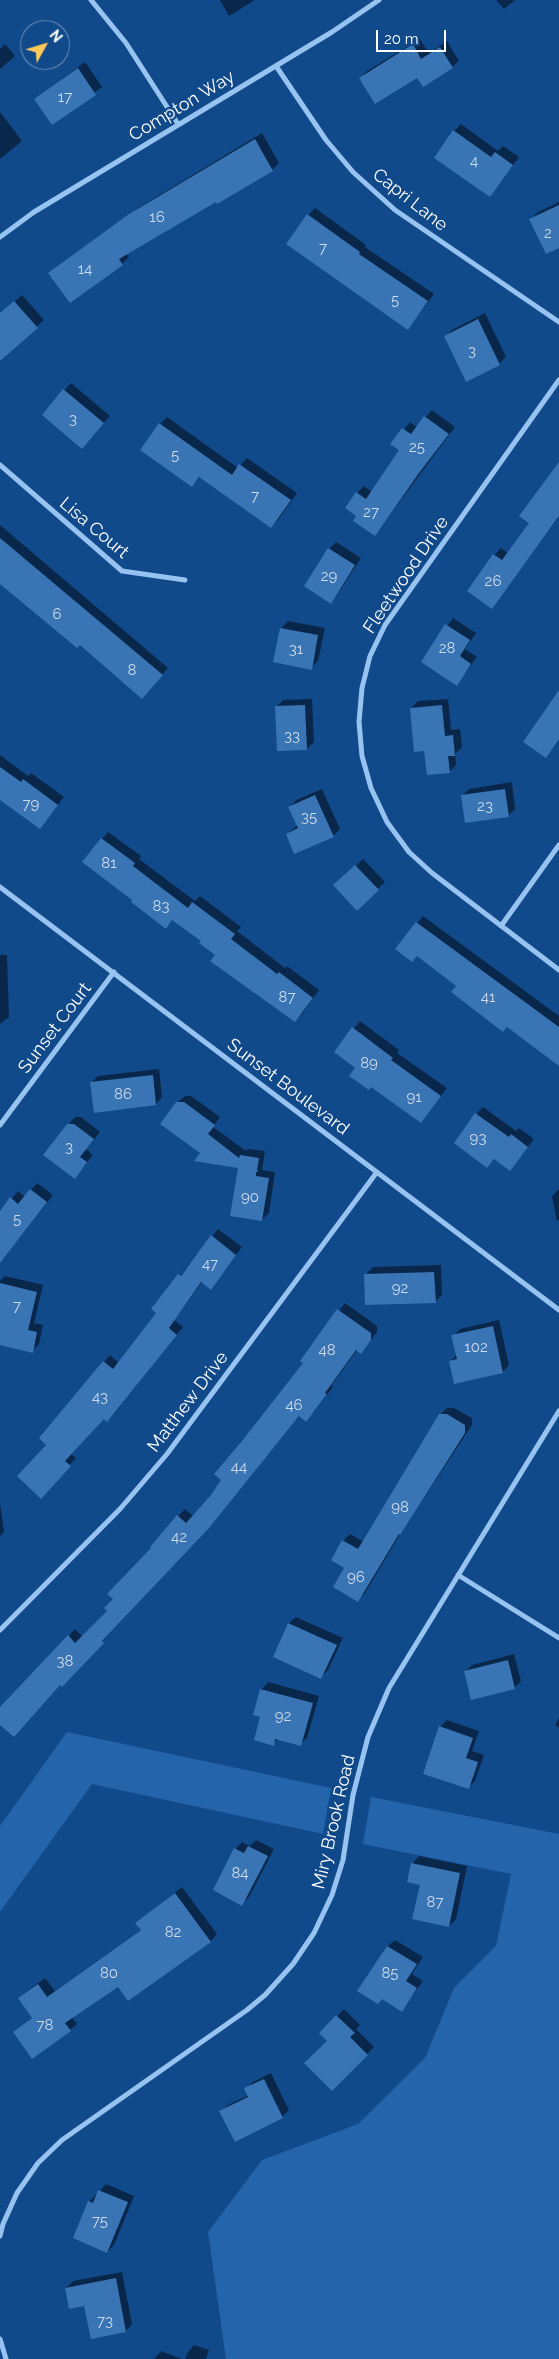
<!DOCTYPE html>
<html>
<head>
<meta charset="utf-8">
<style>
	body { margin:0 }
	#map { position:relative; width:559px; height:2359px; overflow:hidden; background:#114a8b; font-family:Raleway,sans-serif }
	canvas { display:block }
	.north { position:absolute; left:20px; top:20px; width:50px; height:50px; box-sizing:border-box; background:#114a8b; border:1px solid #7092b9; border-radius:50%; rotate:51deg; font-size:14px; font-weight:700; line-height:20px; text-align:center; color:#fff }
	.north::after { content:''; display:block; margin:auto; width:18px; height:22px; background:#ffca58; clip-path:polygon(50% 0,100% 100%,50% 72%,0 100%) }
	.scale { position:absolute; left:376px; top:30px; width:70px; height:22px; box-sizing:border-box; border:2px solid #fff; border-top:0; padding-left:6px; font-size:15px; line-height:18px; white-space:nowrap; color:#fff; -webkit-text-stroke:4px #114a8b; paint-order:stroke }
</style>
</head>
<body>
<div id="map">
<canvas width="559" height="2359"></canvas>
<div class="north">N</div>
<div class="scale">20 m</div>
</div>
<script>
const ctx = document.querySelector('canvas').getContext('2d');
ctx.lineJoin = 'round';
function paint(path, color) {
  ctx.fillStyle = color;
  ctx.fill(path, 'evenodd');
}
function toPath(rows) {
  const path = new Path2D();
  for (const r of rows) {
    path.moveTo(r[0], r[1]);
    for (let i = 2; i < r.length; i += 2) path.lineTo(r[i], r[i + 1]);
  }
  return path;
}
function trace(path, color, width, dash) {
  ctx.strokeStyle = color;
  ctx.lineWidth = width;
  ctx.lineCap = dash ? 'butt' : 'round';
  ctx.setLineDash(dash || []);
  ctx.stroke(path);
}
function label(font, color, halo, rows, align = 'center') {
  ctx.font = font + ' Raleway,sans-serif';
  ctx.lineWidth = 4.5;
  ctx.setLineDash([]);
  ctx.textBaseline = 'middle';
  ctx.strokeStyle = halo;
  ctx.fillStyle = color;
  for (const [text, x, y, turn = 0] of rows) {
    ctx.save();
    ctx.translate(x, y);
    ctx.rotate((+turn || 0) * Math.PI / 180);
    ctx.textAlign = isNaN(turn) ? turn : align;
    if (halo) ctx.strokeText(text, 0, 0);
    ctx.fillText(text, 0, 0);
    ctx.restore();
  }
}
const green = toPath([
	[67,1732,331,1788,323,1834,92,1784,0,1912,0,1826],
	[371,1797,559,1834,559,2359,226,2359,208,2232,262,2160,358,2124,425,2058,454,1988,496,1946,511,1874,363,1844]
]);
const shadow = toPath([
	[220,0,255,0,229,16],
	[496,0,515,0,504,9],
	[420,39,429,53,447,41,459,61,452,67,418,77,360,78,367,71],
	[5,44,15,56,0,69,0,49],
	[85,62,102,87,52,123,35,99],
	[0,112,22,141,0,159],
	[461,124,498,151,503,146,519,157,490,196,454,131],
	[262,133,279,163,272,170,216,200,126,254,129,257,122,264,50,273,138,208],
	[559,202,559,246,531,219,538,212],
	[315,208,366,245,365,247,434,294,408,329,308,215],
	[22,295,44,320,0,359,0,314],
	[485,313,506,357,499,364,466,380,445,337,452,330],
	[71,383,110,416,89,440,43,414],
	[432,410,455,427,375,535,358,515,357,493,364,486,372,492,400,450,392,444,410,422,417,427],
	[167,417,238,468,247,458,297,493,278,520,271,526,200,477,192,486,160,424],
	[559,464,559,517,492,607,469,591,494,555,501,548,509,554,531,523],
	[0,525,168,668,149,691,80,643,0,582],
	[336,542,361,558,337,595,331,602,329,549],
	[453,618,476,633,465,649,477,657,457,684,422,661],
	[288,621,325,628,318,661,311,668,275,661,281,628],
	[312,699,314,742,307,749,276,707,283,700],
	[448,699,451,730,460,729,462,747,455,754,456,765,449,772,425,750,411,708,418,701],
	[0,755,28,776,31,773,64,797,40,827,0,798],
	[512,782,515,809,508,816,462,796,469,789],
	[322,789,340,829,333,836,287,834,298,825,290,807,296,800],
	[108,832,141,856,139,859,195,901,200,896,241,927,237,931,285,968,287,966,319,990,302,1014,295,1021,202,941,173,919,165,927,134,900,102,839],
	[363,859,385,882,357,909,342,879],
	[423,916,559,1016,559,1064,457,985,417,923],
	[0,955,7,955,9,1017,0,1024],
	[360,1021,399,1050,397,1053,447,1088,421,1122,335,1052],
	[159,1069,162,1097,156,1104,91,1083,98,1076],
	[185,1096,191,1096,220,1117,213,1127,246,1151,248,1149,265,1151,262,1170,275,1172,269,1213,262,1220,239,1167,202,1153,177,1103],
	[483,1107,516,1131,519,1128,534,1139,510,1170,495,1159,487,1166,476,1114],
	[75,1117,81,1117,100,1132,86,1149,93,1155,75,1177,68,1125],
	[37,1183,53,1195,9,1250,0,1243,0,1213,18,1191,25,1197],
	[559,1189,559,1220,557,1221,552,1196],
	[218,1229,242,1247,211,1288,202,1282,174,1320,183,1327,114,1414,107,1420,104,1418,71,1454,76,1458,48,1490,48,1444,104,1362,110,1355,119,1363,158,1313,153,1309],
	[441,1265,442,1295,435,1302,366,1274,373,1267],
	[5,1276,43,1285,34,1323,43,1325,39,1344,32,1351,0,1344,0,1281],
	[345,1303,377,1326,377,1332,361,1353,357,1350,331,1386,333,1387,313,1413,306,1420,300,1415,215,1519,62,1685,60,1684,0,1723,0,1709,21,1685,75,1629,83,1637,109,1611,114,1599,153,1548,151,1547,178,1516,185,1509,193,1516,212,1495,223,1479,243,1442,305,1362,302,1361],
	[499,1320,509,1365,503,1372,451,1361,457,1354,453,1336,460,1329],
	[447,1408,454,1408,472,1418,472,1425,402,1531,365,1593,358,1600,346,1567,332,1559,343,1541,350,1534,364,1542,440,1415],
	[0,1503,4,1532,0,1536],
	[296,1617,343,1638,328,1670,321,1677,274,1656,289,1623],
	[514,1654,521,1681,514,1688,465,1672,472,1665],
	[268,1682,319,1696,307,1738,300,1744,279,1738,273,1744,262,1716,255,1714,262,1689],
	[559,1718,559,1728,555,1725],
	[447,1720,479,1731,472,1751,484,1755,475,1781,468,1788,440,1727],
	[256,1840,274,1849,249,1897,242,1904,235,1849,242,1842,250,1846],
	[419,1856,467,1866,456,1919,449,1926,421,1884,409,1881,413,1863],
	[182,1887,217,1934,211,1941,128,1999,118,1985,72,2017,77,2024,70,2030,14,2032,33,2017,19,1998,26,1992,45,1978,55,1991,142,1929,137,1923],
	[395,1940,423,1957,412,1974,423,1981,402,2010,383,1998,359,1991,388,1946],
	[344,2009,360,2025,356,2029,374,2047,332,2089,329,2041,320,2033],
	[271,2073,289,2110,282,2117,221,2112,228,2105,249,2095,246,2089,253,2082],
	[106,2184,134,2196,114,2245,107,2252,89,2202],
	[122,2272,132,2324,126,2331,85,2304,66,2288,73,2281],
	[194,2345,209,2350,206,2359,185,2359,188,2352],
	[161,2351,182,2359,154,2359]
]);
const building = toPath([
	[413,44,421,59,440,47,453,68,423,87,417,78,375,104,359,78],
	[78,68,96,95,52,125,34,99],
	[453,130,491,157,495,152,513,165,490,197,434,158],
	[255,139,273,171,217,204,216,202,119,259,123,265,70,303,48,273,129,214],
	[559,205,559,248,546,254,529,219],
	[307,214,360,252,359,254,428,301,408,330,286,244],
	[14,301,38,328,0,361,0,313],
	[478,319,500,365,466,382,444,336],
	[63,389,104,423,82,449,42,415],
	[424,416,449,434,419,473,375,536,353,521,356,516,345,508,356,492,366,499,399,450,390,444,402,428,411,434],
	[159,423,232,475,239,464,291,500,271,528,199,477,192,487,140,450],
	[559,462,559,516,492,609,467,591,493,554,502,560,529,523,519,516],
	[0,538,163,675,142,699,80,645,77,648,0,584],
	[328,548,355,565,331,604,304,586],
	[445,624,470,640,460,656,471,664,457,686,421,662],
	[280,628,318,635,312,670,273,662],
	[559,690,559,739,546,758,523,742],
	[305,705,307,750,277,751,275,706],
	[442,705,445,736,453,735,455,756,448,756,450,773,427,775,424,751,414,752,410,708],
	[0,767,21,782,23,779,58,805,40,829,0,800],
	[505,789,509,817,465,823,461,795],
	[315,795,334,837,294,854,286,834,298,828,288,807],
	[101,838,135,863,133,866,188,908,192,902,235,934,231,939,277,974,279,972,313,998,295,1022,210,961,215,955,199,943,201,941,172,920,166,929,131,902,132,900,82,862],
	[355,865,379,890,357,911,333,885],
	[416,922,559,1027,559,1066,507,1027,503,1032,451,992,456,986,417,956,412,962,395,949],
	[352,1027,393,1058,391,1060,441,1096,421,1123,371,1087,369,1090,349,1076,355,1068,334,1052],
	[153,1075,156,1105,94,1113,90,1082],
	[176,1102,184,1102,215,1125,208,1134,239,1158,240,1155,259,1158,257,1170,258,1172,256,1172,256,1176,269,1178,262,1221,230,1216,238,1168,194,1161,200,1153,160,1124],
	[475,1113,509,1137,511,1134,528,1147,510,1171,494,1159,487,1168,454,1143],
	[67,1124,74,1124,94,1139,80,1157,87,1162,75,1179,43,1155],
	[30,1189,47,1202,0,1263,0,1211,10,1197,18,1204],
	[211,1235,236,1255,211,1290,201,1282,169,1328,177,1335,107,1422,104,1419,65,1461,71,1466,41,1499,17,1476,46,1445,39,1438,103,1361,113,1369,156,1313,151,1309,178,1274,181,1276],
	[434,1272,436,1303,365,1305,364,1274],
	[0,1283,37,1292,28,1330,37,1332,33,1353,0,1345],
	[337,1309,371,1333,371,1340,361,1354,356,1350,325,1393,327,1394,306,1422,299,1416,209,1528,102,1641,104,1643,62,1687,60,1685,14,1737,0,1725,0,1707,68,1635,75,1643,107,1611,104,1608,113,1599,107,1594,151,1548,150,1547,177,1515,186,1523,211,1495,221,1480,214,1474,242,1441,303,1363,300,1361],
	[493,1326,503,1373,454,1384,449,1361,457,1359,451,1335],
	[439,1414,447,1414,465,1425,465,1433,400,1535,399,1534,358,1602,333,1587,344,1568,331,1560,342,1540,358,1549],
	[288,1623,337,1645,321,1679,273,1657],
	[508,1660,515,1689,471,1700,464,1671],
	[260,1689,313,1703,301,1746,275,1739,274,1746,254,1740,260,1717,253,1715],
	[439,1726,473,1738,466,1758,478,1762,469,1789,423,1774],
	[248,1846,268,1856,242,1906,213,1890,234,1848,244,1853],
	[411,1863,460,1873,449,1927,412,1919,420,1885,407,1882],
	[175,1893,211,1942,128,2001,118,1987,65,2023,71,2031,32,2059,13,2032,32,2018,18,1998,38,1984,47,1997,141,1930,135,1923],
	[387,1946,417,1964,406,1981,417,1988,402,2012,382,1999,378,2004,357,1991],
	[336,2015,355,2033,350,2037,368,2055,332,2091,304,2063,327,2041,319,2033],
	[264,2079,283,2118,235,2142,219,2111,248,2097,244,2088],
	[98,2190,128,2202,107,2253,73,2238,88,2201,93,2203],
	[116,2278,126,2332,91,2339,84,2306,69,2309,65,2288]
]);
const street = toPath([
	[91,0,126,43,178,124],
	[276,66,326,140,353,172,395,210,559,322],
	[0,237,34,212,332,32,379,0],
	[559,380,385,625,370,656,362,688,359,722,362,756,371,788,387,822,409,852,432,873,559,970],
	[0,465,122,571,185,580],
	[0,887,559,1310],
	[501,926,559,845],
	[0,1125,114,972],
	[458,1575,559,1638],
	[0,1630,120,1509,167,1454,377,1172],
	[0,2236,3,2224,17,2193,38,2163,62,2140,247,2010,265,1995,293,1964,314,1933,332,1895,343,1860,353,1795,368,1737,389,1688,559,1411],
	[0,2339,6,2359]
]);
const numberNames = [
	["17",65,97],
	["4",474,161],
	["16",157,217],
	["2",548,233],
	["7",323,248],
	["14",85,269],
	["5",395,300],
	["3",472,351],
	["3",73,419],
	["25",417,447],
	["5",175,455],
	["7",255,496],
	["27",371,512],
	["29",329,576],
	["26",493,581],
	["6",57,614],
	["28",447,648],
	["31",296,649],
	["8",132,670],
	["33",292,736],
	["79",31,804],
	["23",485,806],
	["35",309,817],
	["81",109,863],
	["83",161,906],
	["87",287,997],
	["41",488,997],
	["89",369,1063],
	["86",123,1094],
	["91",414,1097],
	["93",478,1138],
	["3",69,1147],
	["90",250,1197],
	["5",17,1219],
	["47",210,1264],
	["92",400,1288],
	["7",17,1306],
	["102",476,1347],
	["48",327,1350],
	["43",100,1397],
	["46",294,1405],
	["44",239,1467],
	["98",400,1507],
	["42",179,1537],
	["96",356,1577],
	["38",65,1661],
	["92",283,1716],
	["84",240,1873],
	["87",435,1902],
	["82",173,1932],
	["80",109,1973],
	["85",390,1973],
	["78",45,2025],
	["75",100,2221],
	["73",105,2321]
];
const streetNames = [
	["Compton Way",182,106,-31],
	["Capri Lane",410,200,38],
	["Lisa Court",94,528,40],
	["Fleetwood Drive",406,575,-56],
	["Sunset Court",55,1028,-53],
	["Sunset Boulevard",288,1087,37],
	["Matthew Drive",188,1402,-53],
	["Miry Brook Road",334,1822,-77]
];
paint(green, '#2364aa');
paint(shadow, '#0007');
paint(building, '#3974b4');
trace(street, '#97c3f1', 5);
label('15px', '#cedcec', null, numberNames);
label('18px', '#fff', '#114a8b', streetNames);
</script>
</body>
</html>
